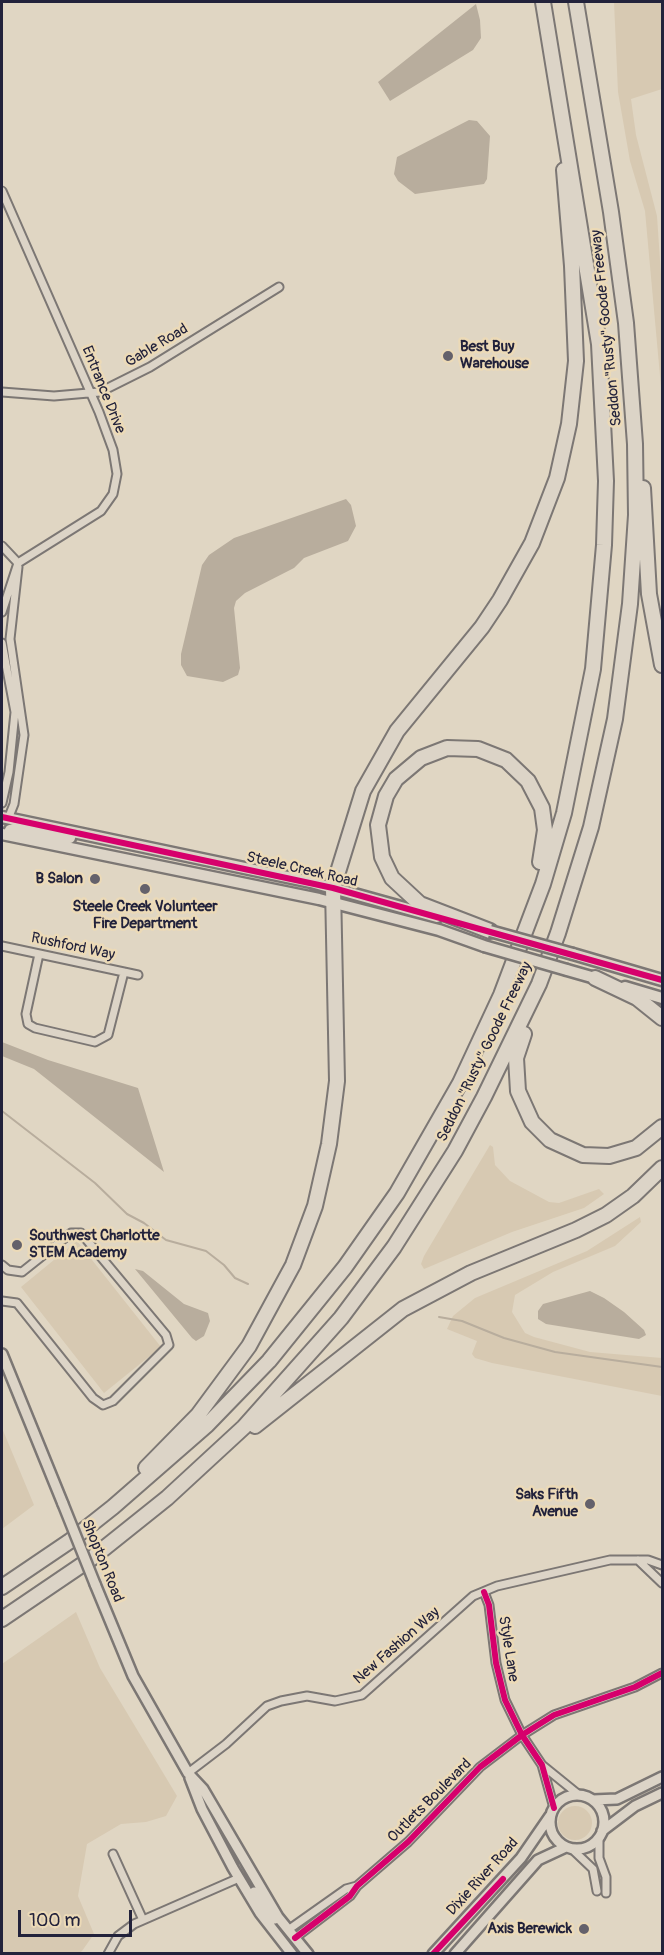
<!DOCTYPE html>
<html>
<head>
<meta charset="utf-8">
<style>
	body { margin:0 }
	#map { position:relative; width:664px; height:1955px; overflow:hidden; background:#e0d6c3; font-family:Pangolin,sans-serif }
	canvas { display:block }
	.frame { position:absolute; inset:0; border:3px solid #22223b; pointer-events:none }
	.scale { position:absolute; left:18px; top:1910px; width:114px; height:27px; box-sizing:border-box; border:3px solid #22223b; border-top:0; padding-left:8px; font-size:18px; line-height:21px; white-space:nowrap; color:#22223b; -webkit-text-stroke:4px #ecdab7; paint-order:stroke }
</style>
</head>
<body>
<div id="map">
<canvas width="664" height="1955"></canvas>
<div class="frame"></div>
<div class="scale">100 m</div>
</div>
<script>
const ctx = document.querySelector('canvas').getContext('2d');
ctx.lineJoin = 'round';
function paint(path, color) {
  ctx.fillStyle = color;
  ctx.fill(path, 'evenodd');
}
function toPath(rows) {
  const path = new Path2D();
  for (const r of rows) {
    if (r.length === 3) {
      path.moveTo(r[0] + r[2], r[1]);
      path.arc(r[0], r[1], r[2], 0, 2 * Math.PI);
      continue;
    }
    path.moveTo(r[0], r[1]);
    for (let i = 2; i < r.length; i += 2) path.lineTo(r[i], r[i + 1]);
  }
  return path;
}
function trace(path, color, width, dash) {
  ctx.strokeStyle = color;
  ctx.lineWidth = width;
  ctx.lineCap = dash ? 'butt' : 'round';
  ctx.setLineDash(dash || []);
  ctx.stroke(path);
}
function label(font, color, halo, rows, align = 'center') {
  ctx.font = font + ' Pangolin,sans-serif';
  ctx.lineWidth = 5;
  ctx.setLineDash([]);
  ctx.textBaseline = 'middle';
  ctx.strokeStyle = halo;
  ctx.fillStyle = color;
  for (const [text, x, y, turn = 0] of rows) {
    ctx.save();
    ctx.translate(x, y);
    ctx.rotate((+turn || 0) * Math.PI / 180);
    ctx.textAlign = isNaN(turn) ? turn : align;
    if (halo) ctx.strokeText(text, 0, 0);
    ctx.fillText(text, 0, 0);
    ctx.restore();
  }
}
const green = toPath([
	[614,2,662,2,662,89,631,99,636,135,657,216,662,290,662,398,645,211,630,161,618,92],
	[490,1145,493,1147,495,1165,510,1181,549,1202,559,1203,599,1189,604,1194,584,1208,512,1232,424,1269,421,1264,424,1256],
	[640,1217,641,1222,615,1246,553,1272,515,1295,512,1312,525,1333,534,1337,590,1352,662,1358,662,1396,492,1363,475,1358,472,1354,477,1341,447,1329,453,1316,475,1298,587,1251],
	[77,1241,161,1347,104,1393,21,1287],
	[2,1428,34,1505,2,1529],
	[76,1612,100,1668,177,1796,166,1816,146,1822,121,1824,87,1844,78,1896,94,1934,82,1951,78,1954,2,1953,2,1664],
	[575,1823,17]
]);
const water = toPath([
	[476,4,480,20,481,38,473,50,390,101,378,82],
	[469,120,477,121,490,136,487,179,484,184,415,194,398,181,394,174,397,157],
	[346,499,351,505,356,526,348,541,304,558,294,568,245,593,236,601,234,608,240,668,238,675,223,682,187,676,181,665,181,654,202,565,209,555,234,538],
	[2,1042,48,1060,138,1088,164,1172,34,1069,2,1056],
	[135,1269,143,1271,184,1304,208,1313,210,1321,204,1336,196,1341,192,1338],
	[590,1291,604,1298,624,1312,644,1330,646,1335,639,1339,546,1324,538,1319,538,1311,543,1304]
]);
const stream = toPath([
	[2,1111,95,1183,127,1214,144,1223,166,1240,206,1251,224,1265,235,1278,248,1284],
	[439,1317,462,1321,504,1338,555,1352,662,1367]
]);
const minor = toPath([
	[2,191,99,412,113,450,117,474,113,494,101,511,18,563,2,612],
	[2,392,54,396,100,392,150,367,279,287],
	[2,546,18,563],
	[2,643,15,712,9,772,2,803],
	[8,819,14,804,24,735,10,639,18,567],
	[2,946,138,975],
	[39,954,26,1014,28,1024,35,1028,95,1042,108,1035,124,972],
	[2,1265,8,1270,22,1272,71,1233,81,1233,166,1335,169,1345,113,1401,103,1405,93,1398,17,1303,2,1301],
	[638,1560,662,1583],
	[484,1592,489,1605,496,1663,505,1700,522,1735,542,1765,554,1808],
	[542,1765,579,1795],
	[188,1773,226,1744,267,1706,281,1701,307,1696,335,1701,362,1695,473,1596,497,1586,610,1560,648,1560,662,1565],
	[599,1838,599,1858,606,1877,606,1893],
	[572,1849,593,1869,597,1891],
	[113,1854,143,1920],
	[288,1930,346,1889,357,1886],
	[295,1938,350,1896,357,1886,408,1842,480,1767,522,1735,554,1715,635,1687,662,1673],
	[108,1954,118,1936,134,1924,239,1878]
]);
const tertiary = toPath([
	[2,1354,63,1504],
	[95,1584,133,1676,188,1773,203,1789,278,1917,308,1954],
	[190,1778,202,1809,233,1868,260,1913,292,1954],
	[577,1822,27],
	[593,1800,617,1799,662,1777],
	[602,1831,635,1806,662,1793],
	[254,1892,275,1919],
	[433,1954,521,1858,550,1816],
	[455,1954,538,1860,566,1847]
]);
const primary = toPath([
	[2,817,311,882,437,917],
	[2,834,319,899,439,930,484,946],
	[8,835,10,830,15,829,70,838],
	[573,954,662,980],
	[567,970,602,980],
	[625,987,662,998]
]);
const motorway = toPath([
	[643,488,649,594,662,665],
	[490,931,420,904,392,878,382,857,378,825,386,796,396,779,421,758,447,748,478,749,506,760,528,781,542,808,545,830,540,862],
	[595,978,637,998,662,1018],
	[524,1034,516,1058,518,1091,532,1122,550,1140,583,1155,609,1156,636,1148,662,1127],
	[255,1426,403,1309,471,1273,576,1230,606,1215,633,1196,662,1168],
	[146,1468,198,1415,249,1346,293,1265,315,1206,329,1144,337,1081,333,888,363,791,397,731,482,627,500,600,532,543,557,478,569,424,576,361,572,266,564,170],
	[2,1587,70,1541,113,1507,207,1425,269,1361,345,1267,397,1193,460,1083,501,995,543,884,564,813,593,669,604,545,606,481,599,344,543,2],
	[2,1619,92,1558,167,1498,244,1427,341,1318,394,1247,455,1151,484,1097,539,984,558,933,591,827,615,719,630,604,636,515,635,444,626,323,611,212,576,2]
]);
const tertiaryBridge = toPath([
	[63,1504,95,1584]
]);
const primaryBridge = toPath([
	[490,931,573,954],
	[484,946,567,970]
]);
const cycleway = toPath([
	[2,817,333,888,662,980],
	[484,1592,489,1605,496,1663,505,1700,522,1735,542,1765,554,1808],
	[295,1938,350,1896,357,1886,408,1842,480,1767,522,1735,554,1715,635,1687,662,1673],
	[433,1954,503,1879]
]);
const markers = [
	[448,356,6,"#64616b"],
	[95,879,6,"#64616b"],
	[145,889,6,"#64616b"],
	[17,1245,6,"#64616b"],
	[590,1504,6,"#64616b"],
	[584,1929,6,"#64616b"]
];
const streetNames = [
	["Seddon \"Rusty\" Goode Freeway",607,328,-96],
	["Gable Road",157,346,-31],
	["Entrance Drive",103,390,68],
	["Steele Creek Road",302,870,13],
	["Rushford Way",73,947,12],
	["Seddon \"Rusty\" Goode Freeway",485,1052,-64],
	["Shopton Road",102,1561,68],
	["New Fashion Way",397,1646,-41],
	["Style Lane",508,1649,81],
	["Outlets Boulevard",430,1801,-45],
	["Dixie River Road",483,1877,-48]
];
const poiNames = [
	["Best Buy",460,347,"left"],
	["Warehouse",460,364,"left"],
	["B Salon",83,879],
	["Steele Creek Volunteer",145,907,"center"],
	["Fire Department",145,924,"center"],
	["Southwest Charlotte",29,1236,"left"],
	["STEM Academy",29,1253,"left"],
	["Saks Fifth",578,1495],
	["Avenue",578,1512],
	["Axis Berewick",572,1929]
];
paint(green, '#d7c9b2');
paint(water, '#b8ad9d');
trace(stream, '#b8ad9d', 2);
trace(minor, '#7c7774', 11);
trace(tertiary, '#7c7774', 14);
trace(primary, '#7c7774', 15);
trace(motorway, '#7c7774', 18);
trace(minor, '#dcd4c7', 7);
trace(tertiary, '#dcd4c7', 9);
trace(primary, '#dcd4c7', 10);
trace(motorway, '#dcd4c7', 14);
trace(tertiaryBridge, '#7c7774', 14, []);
trace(primaryBridge, '#7c7774', 15, []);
trace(tertiaryBridge, '#dcd4c7', 9);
trace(primaryBridge, '#dcd4c7', 10);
trace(cycleway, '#d6006c', 6);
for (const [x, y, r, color] of markers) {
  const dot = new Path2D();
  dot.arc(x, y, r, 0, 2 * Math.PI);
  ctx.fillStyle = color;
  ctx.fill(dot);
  trace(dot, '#ecdab7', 2);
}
label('15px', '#22223b', '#ecdab7', streetNames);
label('bold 15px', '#22223b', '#ecdab7', poiNames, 'right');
</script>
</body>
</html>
